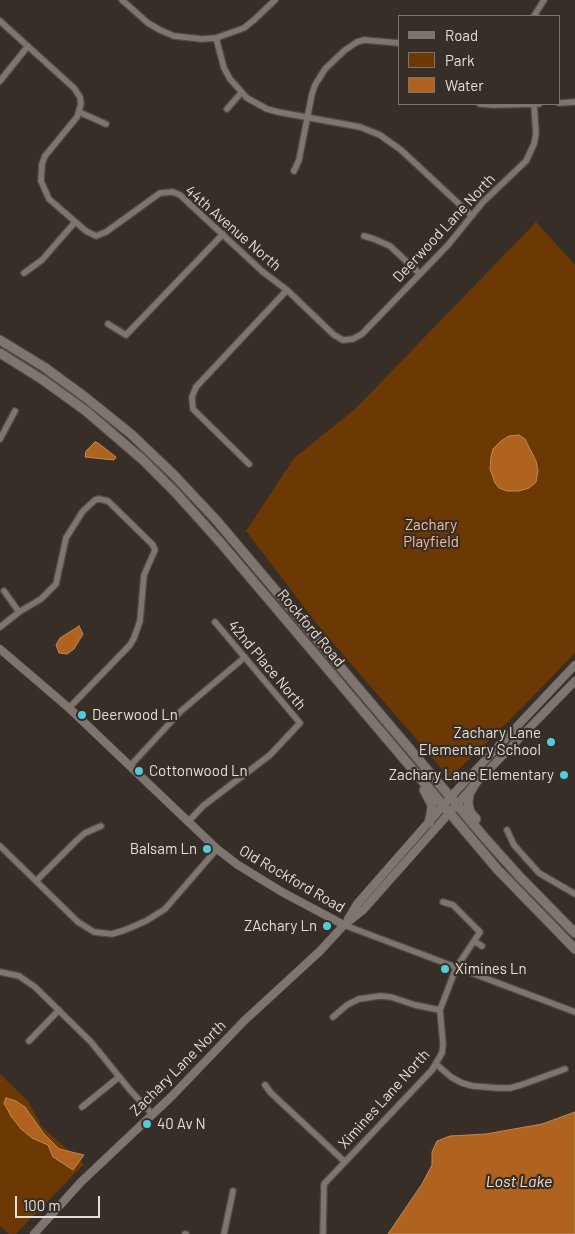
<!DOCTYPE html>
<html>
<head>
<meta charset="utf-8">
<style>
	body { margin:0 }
	#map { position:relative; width:575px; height:1234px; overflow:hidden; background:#372e28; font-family:Barlow,sans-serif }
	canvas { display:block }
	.legend { position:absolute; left:398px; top:15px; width:162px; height:90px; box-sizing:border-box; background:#372e28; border:1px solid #7c746f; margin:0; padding:6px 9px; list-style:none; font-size:15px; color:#e3deda }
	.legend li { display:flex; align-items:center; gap:10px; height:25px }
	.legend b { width:25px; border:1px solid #7c746f }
	.scale { position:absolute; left:15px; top:1196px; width:85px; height:22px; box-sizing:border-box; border:2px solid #e3deda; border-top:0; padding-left:6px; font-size:15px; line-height:18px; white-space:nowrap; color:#e3deda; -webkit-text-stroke:4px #372e28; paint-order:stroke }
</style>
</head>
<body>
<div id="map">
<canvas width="575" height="1234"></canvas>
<ul class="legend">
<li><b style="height:6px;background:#7f756f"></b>Road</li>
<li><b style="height:14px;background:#6c3804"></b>Park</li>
<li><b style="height:14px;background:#af631e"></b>Water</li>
</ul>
<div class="scale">100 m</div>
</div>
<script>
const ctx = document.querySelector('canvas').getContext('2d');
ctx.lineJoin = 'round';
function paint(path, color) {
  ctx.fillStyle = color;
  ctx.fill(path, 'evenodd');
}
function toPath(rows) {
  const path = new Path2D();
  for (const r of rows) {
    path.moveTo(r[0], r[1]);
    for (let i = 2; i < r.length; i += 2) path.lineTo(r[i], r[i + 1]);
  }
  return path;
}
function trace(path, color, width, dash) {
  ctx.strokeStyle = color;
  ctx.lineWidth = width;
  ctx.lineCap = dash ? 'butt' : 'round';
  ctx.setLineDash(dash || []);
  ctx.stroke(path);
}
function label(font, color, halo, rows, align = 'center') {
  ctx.font = font + ' Barlow,sans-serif';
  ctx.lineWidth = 4.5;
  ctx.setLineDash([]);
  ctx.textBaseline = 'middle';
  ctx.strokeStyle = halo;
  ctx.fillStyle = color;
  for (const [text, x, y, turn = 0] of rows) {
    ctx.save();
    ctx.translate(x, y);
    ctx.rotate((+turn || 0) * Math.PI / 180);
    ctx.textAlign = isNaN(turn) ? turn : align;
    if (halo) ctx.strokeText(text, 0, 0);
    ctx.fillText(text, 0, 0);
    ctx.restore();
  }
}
const green = toPath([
	[536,222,575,265,575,653,509,721,450,778,320,628,246,531,294,458,355,409],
	[0,1074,28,1101,42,1127,84,1164,16,1234,9,1234,0,1226]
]);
const water = toPath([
	[519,435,525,439,536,461,538,471,536,482,529,488,519,491,507,491,499,488,495,483,490,469,491,457,493,449,501,441,509,436,519,435],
	[95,442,98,443,116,457,114,460,85,457,86,451,95,442],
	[79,626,83,634,74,649,67,654,59,653,56,645,60,638,79,626],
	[6,1098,16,1101,25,1107,44,1134,59,1149,84,1155,73,1170,53,1157,48,1145,32,1138,21,1129,11,1116,4,1103,6,1098],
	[575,1112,575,1234,388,1234,422,1184,432,1165,432,1152,437,1141,450,1136,486,1134,542,1124,575,1112]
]);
const minor = toPath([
	[122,0,148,23,160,30,174,36,202,39,216,38,244,28,254,20,275,0],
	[534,16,544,0],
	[0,21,74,88,80,97,81,104,77,117,45,156,42,164,41,181,49,199,86,231,96,236,106,232,160,193,173,192,180,195,263,272,287,290,334,335,343,340,353,339,362,334,448,245,483,202,526,161,534,144,536,134,534,104],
	[216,38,224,68,230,79,247,98,267,109,278,112,360,127,380,135,401,150,472,216],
	[0,81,28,46],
	[559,103,575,102],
	[480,104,494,105,539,104],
	[227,109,241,93],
	[79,112,106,124],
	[294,171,299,160,312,94,315,85,325,69,345,50,357,42,364,40,399,43],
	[364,236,374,239,390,246,420,274],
	[24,273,42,260,75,222],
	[108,324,126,335,223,234],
	[0,439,15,411],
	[249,464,198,414,193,409,192,397,196,387,287,290],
	[4,591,19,612],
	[0,627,19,612,41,599,56,584,66,538,83,511,95,500,99,499,108,501,153,545,155,550,144,575,140,621,134,638,130,645,69,708],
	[130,766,181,711,245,657],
	[188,822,203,806,270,755,300,723,215,622],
	[507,830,514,845,539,873,575,894],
	[0,846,78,922,94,932,112,934,125,930,146,921,165,909,217,849],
	[36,881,77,840,85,833,101,826],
	[344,925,575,1012],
	[474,941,482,946],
	[0,972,19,976,35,987,91,1042,130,1090,152,1114],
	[333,1017,347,1005,359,999,380,996,391,997,415,1005,440,1010],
	[29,1041,59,1010],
	[436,1064,451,1077,462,1083,473,1086,497,1088,510,1088,521,1085,565,1069],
	[265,1085,271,1093,344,1161],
	[82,1107,119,1077],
	[185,1234,186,1234],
	[224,1234,233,1191],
	[323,1234,324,1184,432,1070,442,1053,443,1044,440,1010,456,968,480,932,453,905,443,902]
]);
const tertiary = toPath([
	[0,649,69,708,217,849,238,865,282,892,344,925],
	[348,919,357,904,456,791,575,665],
	[34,1234,81,1182,172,1096,244,1021,320,951,344,925,363,910,475,784,575,681]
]);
const secondary = toPath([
	[0,340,44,367,85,397,131,434,174,475,217,521,485,838,519,876,575,933],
	[0,353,43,380,86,411,143,460,175,492,220,542,498,870,575,949],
	[475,784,469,794,468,803,470,812,476,819],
	[424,790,432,805,431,814,429,823]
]);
const markers = [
	[82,715,5,"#53cbdb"],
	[551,742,5,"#53cbdb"],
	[139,771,5,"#53cbdb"],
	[564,775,5,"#53cbdb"],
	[207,849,5,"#53cbdb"],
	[327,926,5,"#53cbdb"],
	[445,969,5,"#53cbdb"],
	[147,1124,5,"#53cbdb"]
];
const streetNames = [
	["44th Avenue North",233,228,41],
	["Deerwood Lane North",444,228,-47],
	["Rockford Road",311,628,50],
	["42nd Place North",267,665,50],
	["Old Rockford Road",292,879,30],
	["Zachary Lane North",178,1068,-45],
	["Ximines Lane North",384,1099,-48]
];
const parkNames = [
	["Zachary",431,525],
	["Playfield",431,542]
];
const poiNames = [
	["Deerwood Ln",92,715],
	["Zachary Lane",541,733,"right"],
	["Elementary School",541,750,"right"],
	["Cottonwood Ln",149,771],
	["Zachary Lane Elementary",554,775,"right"],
	["Balsam Ln",197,849,"right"],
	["ZAchary Ln",317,926,"right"],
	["Ximines Ln",455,969],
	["40 Av N",157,1124]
];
const waterNames = [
	["Lost Lake",519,1182]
];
paint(green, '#6c3804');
paint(water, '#af631e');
trace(water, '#bf8856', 1);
trace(minor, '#514a45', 8);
trace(tertiary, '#514a45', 9);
trace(secondary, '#514a45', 11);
trace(minor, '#7f756f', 5.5);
trace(tertiary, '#7f756f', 8);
trace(secondary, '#7f756f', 9);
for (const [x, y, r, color] of markers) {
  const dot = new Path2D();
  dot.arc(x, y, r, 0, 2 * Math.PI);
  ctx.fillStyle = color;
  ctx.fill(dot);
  trace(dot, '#372e28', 2);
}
label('15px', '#e3deda', '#372e28', streetNames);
label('15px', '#fcbd90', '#372e28', parkNames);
label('15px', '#e3deda', '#372e28', poiNames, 'left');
label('italic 16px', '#f1dccd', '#372e28', waterNames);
</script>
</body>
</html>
